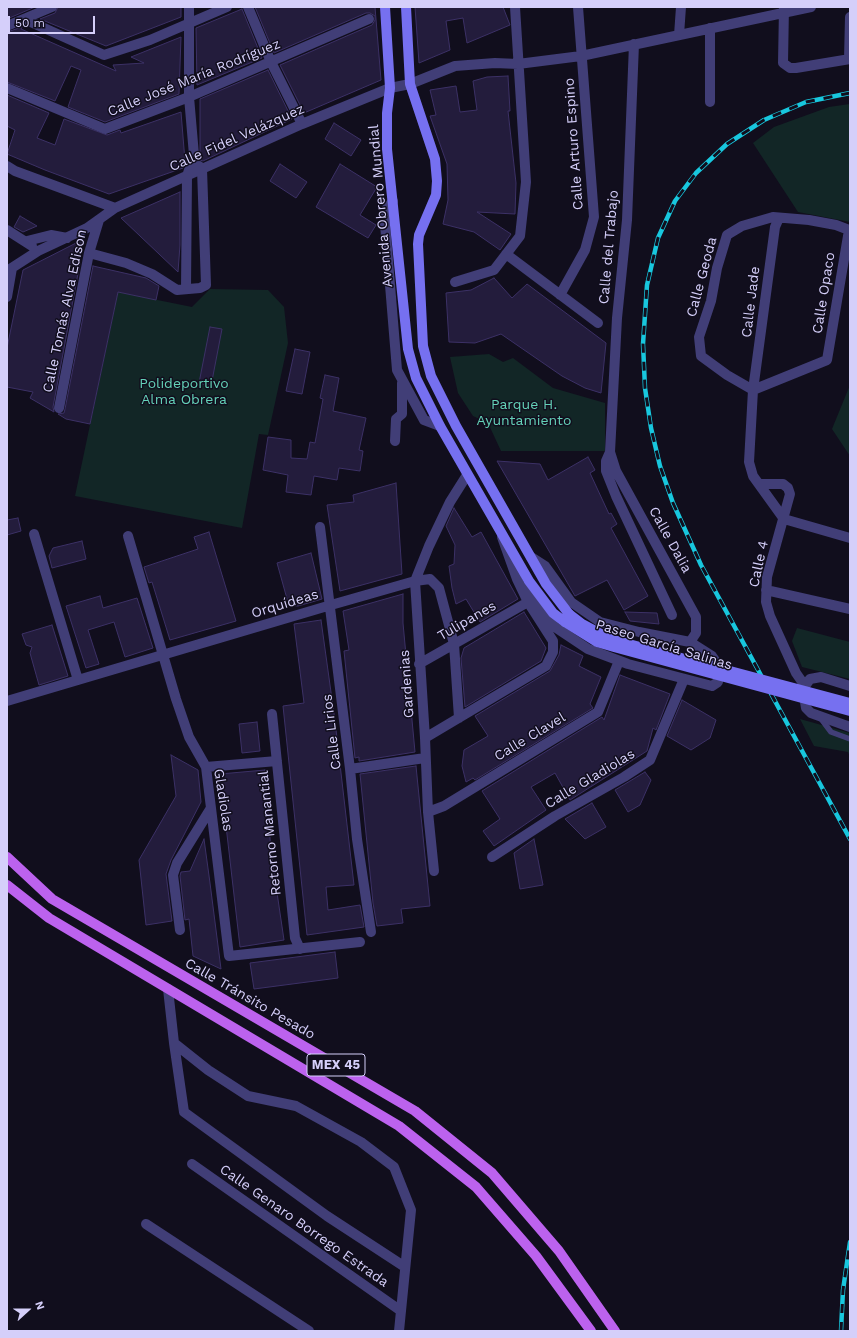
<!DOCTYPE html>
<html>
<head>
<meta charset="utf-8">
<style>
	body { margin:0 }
	#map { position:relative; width:857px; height:1338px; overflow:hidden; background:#110e1d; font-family:"Work Sans",sans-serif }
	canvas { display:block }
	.frame { position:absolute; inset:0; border:8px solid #d5cffa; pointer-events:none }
	.north { position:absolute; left:8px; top:1290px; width:40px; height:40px; -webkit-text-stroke:3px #110e1d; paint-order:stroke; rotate:69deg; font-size:11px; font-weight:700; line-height:16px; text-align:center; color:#d5cffa }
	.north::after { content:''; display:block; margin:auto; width:14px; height:18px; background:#d5cffa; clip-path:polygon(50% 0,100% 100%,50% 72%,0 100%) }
	.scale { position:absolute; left:8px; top:16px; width:87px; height:18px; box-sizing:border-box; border:2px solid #d5cffa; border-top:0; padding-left:5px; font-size:12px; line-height:14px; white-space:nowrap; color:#d5cffa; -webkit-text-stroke:3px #110e1d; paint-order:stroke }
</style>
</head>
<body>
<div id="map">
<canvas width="857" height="1338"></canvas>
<div class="frame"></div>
<div class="north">N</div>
<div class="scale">50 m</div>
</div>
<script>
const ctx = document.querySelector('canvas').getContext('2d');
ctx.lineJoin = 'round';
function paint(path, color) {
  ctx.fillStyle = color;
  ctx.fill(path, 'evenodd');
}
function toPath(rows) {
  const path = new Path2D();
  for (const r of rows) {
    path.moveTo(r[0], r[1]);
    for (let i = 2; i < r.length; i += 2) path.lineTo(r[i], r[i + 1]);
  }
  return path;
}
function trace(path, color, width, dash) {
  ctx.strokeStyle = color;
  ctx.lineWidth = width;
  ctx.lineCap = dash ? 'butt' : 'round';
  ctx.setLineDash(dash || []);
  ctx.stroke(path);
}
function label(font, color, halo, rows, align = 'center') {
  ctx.font = font + ' "Work Sans",sans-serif';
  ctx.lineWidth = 3;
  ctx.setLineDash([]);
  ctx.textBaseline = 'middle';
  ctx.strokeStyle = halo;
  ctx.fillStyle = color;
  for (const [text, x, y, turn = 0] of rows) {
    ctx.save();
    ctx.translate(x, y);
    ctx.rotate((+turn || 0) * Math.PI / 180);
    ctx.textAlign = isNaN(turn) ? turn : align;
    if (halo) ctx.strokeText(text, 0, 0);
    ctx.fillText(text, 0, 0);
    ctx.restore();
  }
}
const green = toPath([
	[850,104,850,222,798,212,753,143,774,127,829,107],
	[210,289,268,290,284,307,288,343,268,435,259,434,242,528,75,496,118,292,192,307],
	[489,354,503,362,513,358,553,388,605,403,605,451,501,451,488,423,473,416,458,393,450,357],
	[850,385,850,456,832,429],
	[797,628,850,642,850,679,802,667,792,641],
	[800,719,850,733,850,757,848,752,814,746]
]);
const building = toPath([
	[7,7,35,7,7,19,7,7],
	[58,7,181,7,181,17,106,46,40,19,55,13,58,7],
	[255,7,375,7,381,80,304,113,280,65,372,25,375,20,375,16,370,13,366,13,274,53,255,7],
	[415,7,503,7,510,25,467,43,463,18,446,21,450,50,419,63,415,7],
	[242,9,262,58,197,85,196,28,242,9],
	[22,27,21,29,116,71,113,65,144,63,131,57,181,37,179,94,105,122,68,107,81,70,71,66,55,101,7,82,7,32,22,27],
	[268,70,292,119,203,161,200,160,200,99,268,70],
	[508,76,510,111,508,111,516,183,515,214,477,212,511,234,500,250,474,232,443,224,448,200,447,164,430,116,436,115,430,90,456,86,460,112,477,110,473,81,487,77,508,76],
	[7,95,49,113,37,138,55,145,64,119,107,135,120,130,121,133,181,112,185,161,183,168,109,194,45,170,7,154,15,130,7,126,7,95],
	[334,123,361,140,351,156,325,139,334,123],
	[280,164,307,182,296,198,270,181,280,164],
	[340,164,377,187,360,215,376,225,368,238,316,207,340,164],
	[180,192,180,245,178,272,121,218,180,192],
	[20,216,37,226,23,232,14,227,20,216],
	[82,240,78,262,80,263,53,407,54,412,30,398,33,392,7,387,7,348,23,270,82,240],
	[93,266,146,278,159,286,156,300,118,292,90,424,66,419,58,414,64,413,65,409,93,266],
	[494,278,512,298,527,284,606,343,601,393,585,388,562,376,501,334,475,343,449,342,446,293,471,290,494,278],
	[210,327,222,329,211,386,199,383,210,327],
	[295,349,310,352,302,394,286,391,295,349],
	[325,375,339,378,333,411,366,418,359,450,363,451,360,471,339,468,337,480,314,476,311,495,286,492,288,475,263,470,268,437,291,440,291,458,307,459,310,442,315,443,323,399,320,398,325,375],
	[588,457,595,470,590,473,609,514,611,513,617,524,611,528,648,596,624,610,607,580,575,596,497,461,540,464,548,480,588,457],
	[396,483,402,574,340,591,327,505,354,502,353,495,396,483],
	[454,508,472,537,481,532,518,599,480,622,466,599,456,604,452,588,449,566,454,564,455,545,446,526,454,508],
	[18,518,21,531,7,535,7,520,18,518],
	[209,532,236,621,170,640,152,582,149,583,144,567,198,549,194,537,209,532],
	[82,541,86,559,52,568,49,556,53,548,82,541],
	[311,553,322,599,298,606,289,606,277,563,311,553],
	[403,594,403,623,415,752,359,761,359,757,355,758,344,651,349,650,343,611,403,594],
	[100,596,103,608,137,598,153,648,125,657,114,622,88,630,99,664,86,668,66,606,100,596],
	[524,612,546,648,541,661,465,707,461,658,464,648,524,612],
	[625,612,657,613,659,624,630,621,625,612],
	[321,620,335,721,354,885,326,887,328,910,360,905,364,927,307,935,283,706,304,703,294,624,321,620],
	[52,625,68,676,39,685,30,653,32,647,26,645,22,634,52,625],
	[561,645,583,656,579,666,601,677,590,704,593,708,475,780,473,778,466,782,462,766,464,750,488,736,475,716,550,671,559,655,561,645],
	[620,675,670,694,656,730,653,728,647,751,570,800,555,773,531,787,546,810,494,846,483,831,500,819,482,791,602,717,604,720,620,675],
	[682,700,716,720,710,738,691,750,667,736,682,700],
	[257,722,260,751,242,753,239,724,257,722],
	[171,755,198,770,201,802,171,860,166,874,172,921,146,925,139,860,176,796,171,755],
	[416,766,430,906,401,909,403,923,377,926,373,903,360,774,416,766],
	[265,770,271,852,284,940,240,947,220,774,265,770],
	[645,772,651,780,640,805,628,812,615,790,645,772],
	[592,803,606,827,585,839,565,819,592,803],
	[204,839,210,883,221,969,193,956,189,919,185,920,180,876,181,872,190,871,204,839],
	[534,839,543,885,520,889,514,853,534,839],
	[335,952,338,978,254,989,250,963,335,952]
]);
const service = toPath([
	[819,716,831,732,850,739]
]);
const minor = toPath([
	[248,7,271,62,302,124],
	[784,7,783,63,790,68,796,68,850,59],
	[24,19,104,55,150,40,227,7],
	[7,26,52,7],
	[710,28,710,102],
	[679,35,681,7],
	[634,44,627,220,617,318,610,452,616,471,696,617,696,633,690,642],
	[849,59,850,17],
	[7,88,105,129,189,97,369,19],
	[7,166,15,171,115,208],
	[393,201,384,212,397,370,424,420,440,426],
	[773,217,809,220,836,225,849,230,827,360,753,390,727,375,701,356,699,337,711,301,717,268,727,235,742,226,773,217],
	[779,218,775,227,753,390,749,462,753,476,784,519,850,538],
	[7,230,32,246],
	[27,241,51,235,67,238],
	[89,253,126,263,152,274,177,290,200,288,206,285,202,169,199,166],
	[506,254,598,323],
	[7,271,38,251,87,228,115,208,302,124,390,88,410,84,455,66,495,63,518,64,581,56,811,7],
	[455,282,494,270,520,236,526,182,515,7],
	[186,289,187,176,194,155,189,97,189,7],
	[560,295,585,250,594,217,578,7],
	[7,297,12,268],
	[59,408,89,253,99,220],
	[395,441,396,419,402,414,402,383],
	[610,452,606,461,606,471,616,496,672,615],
	[759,484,783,484,788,488,790,494,767,577,766,602,770,616,796,673,805,686],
	[320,527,350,769,357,839,371,932],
	[34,534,78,680],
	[128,536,176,699,189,737,206,767,229,956,360,942],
	[529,582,536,603,555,627,588,649,628,664,712,686,718,682,719,666,712,656,690,642,639,632,600,622,571,602,545,566,531,557],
	[766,590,850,609],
	[419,664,528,602],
	[850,686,821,677,810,679,805,686,804,696,806,708,811,713,850,727],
	[7,701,331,605,415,581,430,579,439,588,454,644,459,718],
	[272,714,295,938,300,949],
	[425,738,546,666,553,652,553,641,528,602,517,579,502,537],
	[206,767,277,761],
	[350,769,425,758],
	[428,812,444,806,598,712,619,661],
	[492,857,555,816,624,777,650,760,684,679],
	[434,871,428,812,425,738,415,581,429,546,450,502,467,475],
	[180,930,173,875,177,863,211,808],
	[168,989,174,1043,208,1070,248,1096,296,1106,361,1142,394,1167,411,1210,399,1331],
	[174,1043,184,1112,327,1216,405,1267],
	[192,1164,401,1311],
	[146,1224,309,1331]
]);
const secondary = toPath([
	[385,7,390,88,387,113,387,149,408,349,416,378,440,426,529,581,553,613,565,622],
	[406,7,410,84,435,159,437,181,436,195,419,235,418,244,423,346,431,376,456,426,546,584,569,614]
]);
const primary = toPath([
	[7,857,52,899,415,1111,492,1173,559,1251,615,1331],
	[7,885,49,918,399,1126,476,1187,536,1256,591,1331]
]);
const rail = toPath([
	[850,93,806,102,764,120,727,144,696,173,675,201,658,238,647,285,643,344,645,388,651,428,660,466,673,503,701,565,850,839],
	[841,1331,843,1290,850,1242]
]);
const secondaryBridge = toPath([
	[569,614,582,624,610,639,850,703],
	[565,622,597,642,614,647,850,711]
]);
const shields = [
	[336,1065,58]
];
const shieldNames = [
	["MEX 45",336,1065]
];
const streetNames = [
	["Calle José María Rodríguez",194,78,-22],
	["Calle Fidel Velázquez",237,138,-24],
	["Calle Arturo Espino",574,144,-94],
	["Avenida Obrero Mundial",381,206,-95],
	["Calle del Trabajo",609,247,-85],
	["Calle Geoda",702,277,-75],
	["Calle Opaco",824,293,-81],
	["Calle Jade",751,302,-83],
	["Calle Tomás Alva Edison",65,311,-78],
	["Calle Dalia",670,540,61],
	["Calle 4",759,564,-78],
	["Orquídeas",285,604,-17],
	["Tulipanes",467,621,-30],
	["Paseo García Salinas",664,645,17],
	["Gardenias",407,684,-94],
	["Calle Lirios",332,732,-97],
	["Calle Clavel",530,737,-31],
	["Calle Gladiolas",590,779,-31],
	["Gladiolas",223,800,81],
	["Retorno Manantial",270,833,-96],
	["Calle Tránsito Pesado",250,999,30],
	["Calle Genaro Borrego Estrada",304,1226,35]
];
const parkNames = [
	["Polideportivo",184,384],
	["Alma Obrera",184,400],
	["Parque H.",524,405],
	["Ayuntamiento",524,421]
];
paint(green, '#122626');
paint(building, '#231c3c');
trace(building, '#3c3166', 1);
trace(service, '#413e77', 5.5);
trace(minor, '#413e77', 10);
trace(secondary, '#7670f0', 10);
trace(primary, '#bc62ee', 10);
trace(rail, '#18c7de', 4.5);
trace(rail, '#110e1d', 3, [9]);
trace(secondaryBridge, '#7670f0', 10);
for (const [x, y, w] of shields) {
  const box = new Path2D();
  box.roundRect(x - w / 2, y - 11, w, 22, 3);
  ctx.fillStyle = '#110e1d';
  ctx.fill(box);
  trace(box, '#d5cffa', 1);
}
label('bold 13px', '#d5cffa', null, shieldNames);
label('14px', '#d5cffa', '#110e1d', streetNames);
label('14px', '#64d1b8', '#110e1d', parkNames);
</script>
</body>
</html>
